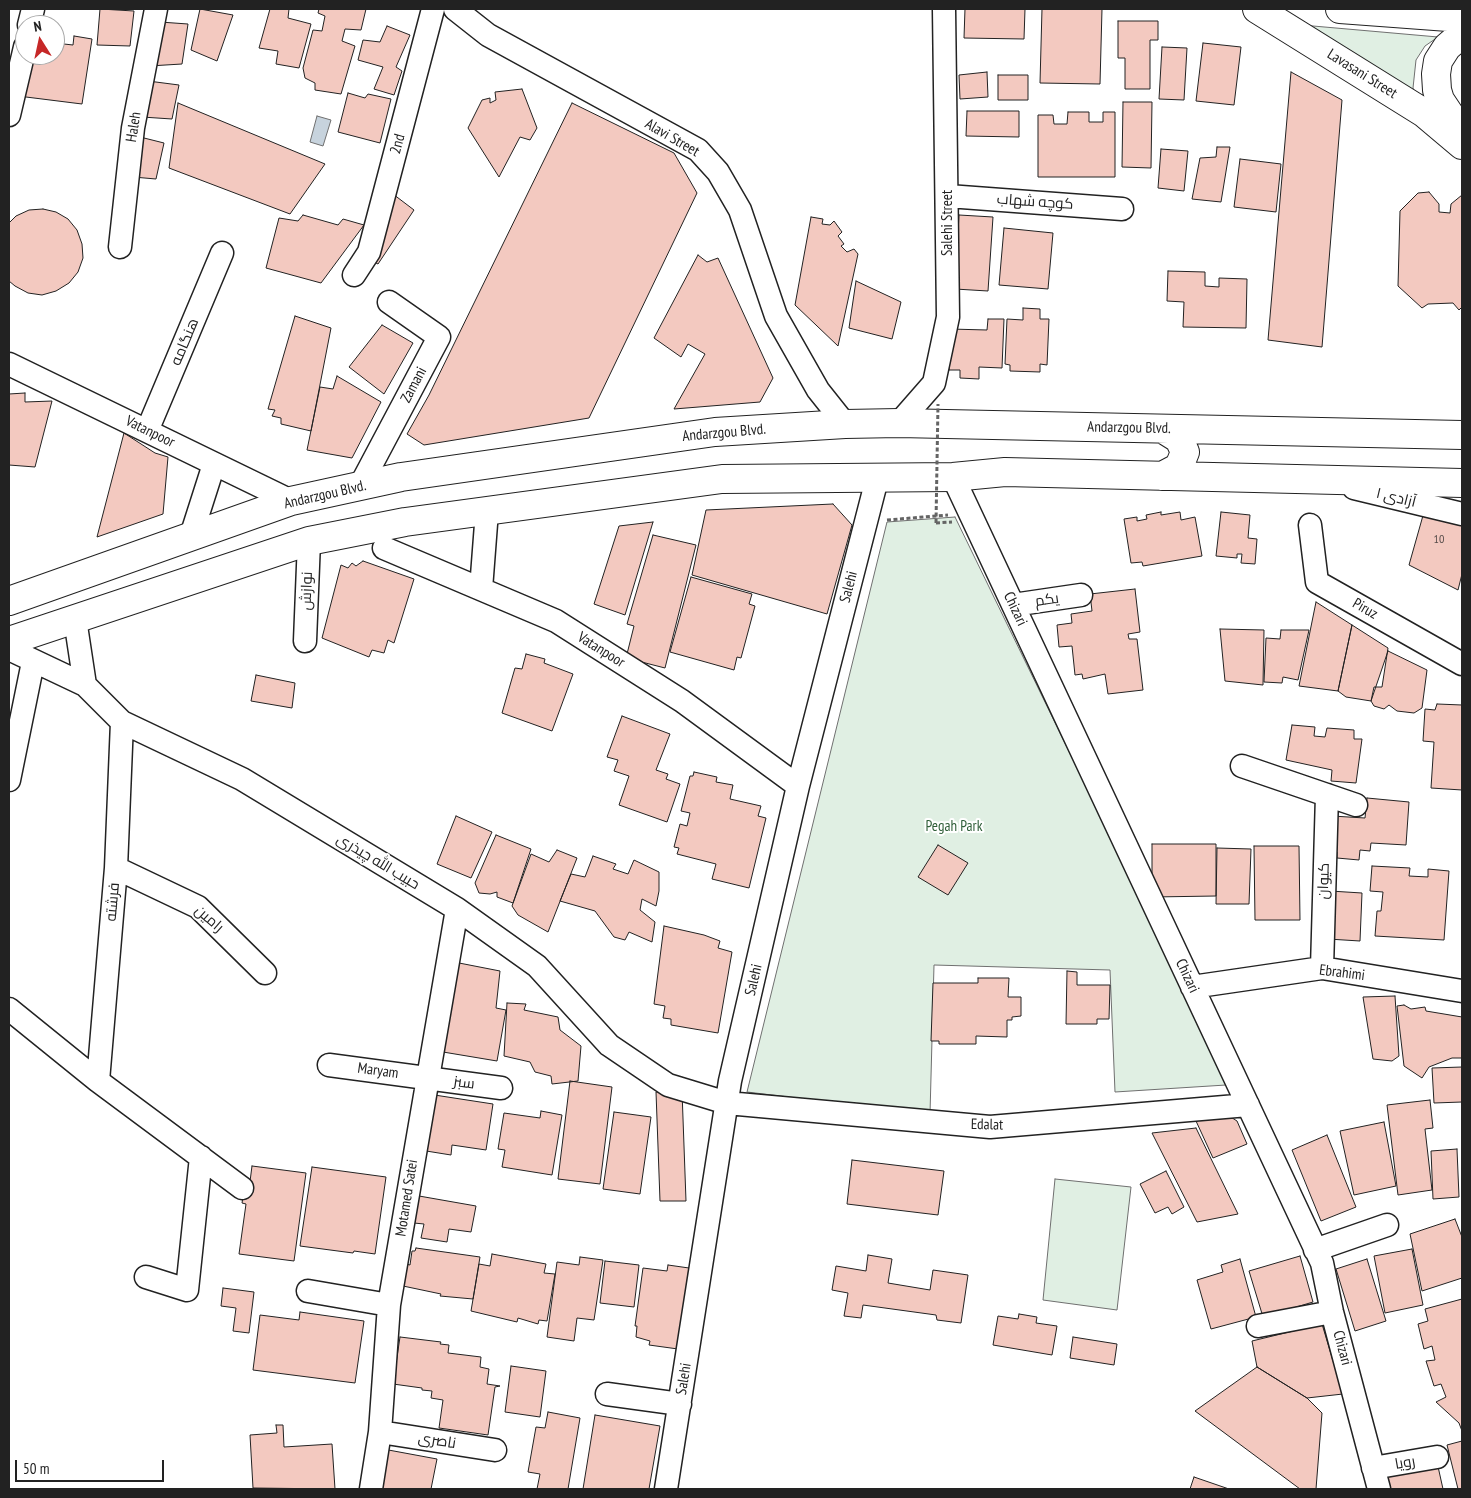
<!DOCTYPE html>
<html>
<head>
<meta charset="utf-8">
<style>
	body { margin:0 }
	#map { position:relative; width:1471px; height:1498px; overflow:hidden; background:#fff; font-family:"PT Sans Narrow",sans-serif }
	canvas { display:block }
	.frame { position:absolute; inset:0; border:10px solid #222; pointer-events:none }
	.north { position:absolute; left:15px; top:15px; width:50px; height:50px; box-sizing:border-box; background:#fff; border:1px solid #a7a7a7; border-radius:50%; rotate:350deg; font-size:14px; font-weight:700; line-height:20px; text-align:center; color:#222 }
	.north::after { content:''; display:block; margin:auto; width:18px; height:22px; background:#c62828; clip-path:polygon(50% 0,100% 100%,50% 72%,0 100%) }
	.scale { position:absolute; left:15px; top:1460px; width:149px; height:22px; box-sizing:border-box; border:2px solid #222; border-top:0; padding-left:6px; font-size:15px; line-height:18px; white-space:nowrap; color:#222; -webkit-text-stroke:4px #fff; paint-order:stroke }
</style>
</head>
<body>
<div id="map">
<canvas width="1471" height="1498"></canvas>
<div class="frame"></div>
<div class="north">N</div>
<div class="scale">50 m</div>
</div>
<script>
const ctx = document.querySelector('canvas').getContext('2d');
ctx.lineJoin = 'round';
function paint(path, color) {
  ctx.fillStyle = color;
  ctx.fill(path, 'evenodd');
}
function toPath(rows) {
  const path = new Path2D();
  for (const r of rows) {
    path.moveTo(r[0], r[1]);
    for (let i = 2; i < r.length; i += 2) path.lineTo(r[i], r[i + 1]);
  }
  return path;
}
function trace(path, color, width, dash) {
  ctx.strokeStyle = color;
  ctx.lineWidth = width;
  ctx.lineCap = dash ? 'butt' : 'round';
  ctx.setLineDash(dash || []);
  ctx.stroke(path);
}
function label(font, color, halo, rows, align = 'center') {
  ctx.font = font + ' "PT Sans Narrow",Cairo,sans-serif';
  ctx.lineWidth = 4;
  ctx.setLineDash([]);
  ctx.textBaseline = 'middle';
  ctx.strokeStyle = halo;
  ctx.fillStyle = color;
  for (const [text, x, y, turn = 0] of rows) {
    ctx.save();
    ctx.translate(x, y);
    ctx.rotate((+turn || 0) * Math.PI / 180);
    ctx.textAlign = isNaN(turn) ? turn : align;
    if (halo) ctx.strokeText(text, 0, 0);
    ctx.fillText(text, 0, 0);
    ctx.restore();
  }
}
const green = toPath([
	[1279,23,1438,37,1425,46,1416,60,1413,88,1420,103,1279,23],
	[955,517,1167,953,1226,1085,1115,1092,1110,970,934,965,930,1114,747,1092,887,522,955,517],
	[1055,1179,1131,1187,1117,1310,1043,1300,1055,1179]
]);
const water = toPath([
	[317,116,331,120,323,146,310,142,317,116]
]);
const building = toPath([
	[100,9,134,11,130,46,97,45,100,9],
	[200,9,233,15,217,61,191,50,200,9],
	[270,9,289,9,288,18,311,24,299,68,276,64,278,51,259,48,270,9],
	[319,9,366,9,361,30,345,29,342,41,355,46,341,94,315,90,315,83,305,78,303,68,313,30,322,31,325,16,318,13,319,9],
	[965,9,1025,9,1024,39,964,38,965,9],
	[1042,9,1102,9,1100,84,1040,83,1042,9],
	[1118,21,1158,21,1158,40,1150,40,1150,89,1125,89,1125,58,1118,58,1118,21],
	[160,22,188,24,182,64,149,66,160,22],
	[387,26,410,35,396,67,402,71,394,95,374,89,383,67,358,60,363,40,380,42,387,26],
	[74,36,92,39,82,104,18,96,27,55,55,55,55,43,73,45,74,36],
	[1203,43,1241,47,1234,105,1196,101,1203,43],
	[1162,47,1187,48,1184,100,1159,99,1162,47],
	[987,72,988,97,960,99,959,75,987,72],
	[1291,72,1342,100,1322,347,1268,340,1291,72],
	[998,75,1028,75,1028,100,998,100,998,75],
	[148,81,179,85,172,119,142,117,148,81],
	[522,89,537,128,530,140,520,137,499,177,468,128,482,100,490,98,490,103,496,100,495,92,522,89],
	[348,93,365,98,368,94,391,99,380,143,338,132,348,93],
	[1123,102,1152,102,1151,168,1122,167,1123,102],
	[178,103,325,164,290,214,169,168,178,103],
	[572,103,674,153,697,193,589,418,424,445,407,434,429,395,572,103],
	[967,111,1019,111,1019,137,966,136,967,111],
	[1068,112,1089,112,1089,122,1103,122,1103,112,1115,112,1115,177,1038,177,1038,115,1053,115,1054,124,1067,124,1068,112],
	[136,136,164,143,156,179,133,177,136,136],
	[1217,147,1230,147,1221,202,1192,199,1200,158,1216,157,1217,147],
	[1161,149,1188,151,1184,191,1158,188,1161,149],
	[1240,159,1281,164,1276,212,1234,207,1240,159],
	[389,191,414,210,378,264,362,256,389,191],
	[1429,192,1439,204,1439,212,1450,213,1451,204,1462,195,1462,307,1459,310,1453,303,1428,304,1422,308,1398,286,1400,211,1418,193,1429,192],
	[43,209,56,212,68,219,77,230,82,244,83,258,78,272,69,283,56,291,42,295,28,293,15,286,9,281,9,223,16,216,29,210,43,209],
	[303,215,338,225,343,219,364,225,321,283,266,268,279,218,298,221,303,215],
	[959,215,993,217,988,291,955,289,959,215],
	[811,217,823,219,822,224,830,225,834,221,842,232,838,236,844,244,841,246,847,252,854,249,858,254,838,346,795,305,811,217],
	[1004,228,1053,233,1048,289,999,285,1004,228],
	[698,255,707,262,718,258,773,378,760,402,674,409,705,354,688,344,681,357,654,338,698,255],
	[1168,271,1205,272,1205,286,1219,287,1219,278,1247,279,1246,328,1183,327,1184,302,1167,301,1168,271],
	[856,281,901,302,892,339,849,328,856,281],
	[1023,308,1040,309,1040,319,1049,319,1047,365,1040,364,1040,372,1010,371,1010,365,1005,364,1007,319,1023,320,1023,308],
	[295,316,331,328,311,431,281,424,281,418,272,416,275,410,268,409,295,316],
	[988,319,1004,319,1002,368,979,367,979,379,960,378,960,370,949,370,950,329,987,330,988,319],
	[382,325,413,343,384,394,349,367,382,325],
	[337,376,381,402,352,458,307,450,320,387,333,389,337,376],
	[25,393,25,402,52,401,35,467,9,465,9,394,25,393],
	[124,433,155,453,168,457,163,514,97,537,124,433],
	[833,504,852,525,827,614,692,575,706,510,833,504],
	[1161,512,1161,515,1180,512,1181,520,1195,517,1202,556,1143,566,1142,562,1131,563,1124,519,1137,517,1137,521,1147,519,1146,515,1161,512],
	[1221,512,1250,515,1248,538,1257,539,1255,564,1241,563,1242,554,1237,554,1237,558,1216,556,1221,512],
	[1424,512,1462,524,1462,574,1458,590,1409,565,1424,512],
	[653,522,625,615,594,604,619,526,653,522],
	[653,535,696,545,665,668,626,658,634,626,627,624,653,535],
	[363,561,414,579,394,643,388,640,384,653,372,650,369,657,322,638,341,565,348,568,352,563,356,566,363,561],
	[691,577,752,594,749,604,755,606,741,658,737,657,734,670,670,652,691,577],
	[1135,589,1140,632,1128,634,1129,639,1137,639,1143,690,1108,694,1105,674,1083,679,1082,674,1075,675,1072,646,1059,647,1057,625,1072,623,1071,614,1092,611,1090,594,1135,589],
	[1316,602,1352,625,1338,691,1299,686,1316,602],
	[1352,625,1388,648,1382,687,1374,687,1371,701,1346,697,1338,691,1352,625],
	[1220,629,1264,630,1263,685,1225,681,1220,629],
	[1281,630,1309,630,1298,680,1283,677,1282,683,1264,682,1266,638,1280,639,1281,630],
	[1388,651,1427,670,1422,708,1414,713,1397,711,1389,705,1384,709,1374,706,1371,701,1388,651],
	[526,654,545,659,544,663,573,674,552,731,502,713,515,668,522,669,526,654],
	[256,675,295,683,292,708,251,701,256,675],
	[1437,704,1462,705,1462,790,1431,788,1434,742,1423,741,1425,709,1435,710,1437,704],
	[622,716,670,734,656,770,668,774,666,779,680,784,667,822,619,805,629,776,614,771,618,760,607,757,622,716],
	[1292,725,1315,727,1314,736,1325,737,1327,728,1354,730,1354,739,1362,739,1356,783,1331,781,1332,770,1286,760,1292,725],
	[694,772,717,777,716,782,733,785,730,799,761,806,758,816,766,818,749,888,712,879,716,864,677,854,679,848,674,847,680,824,687,826,690,813,681,811,690,776,693,776,694,772],
	[1367,798,1409,802,1406,845,1371,843,1370,851,1360,850,1359,860,1337,858,1337,852,1330,851,1332,816,1365,818,1367,798],
	[456,816,492,832,471,878,437,864,456,816],
	[496,835,531,849,513,903,497,897,497,892,490,894,479,893,475,883,496,835],
	[1152,844,1216,844,1216,896,1152,897,1152,844],
	[938,845,968,863,948,895,918,877,938,845],
	[1254,846,1299,846,1300,920,1255,920,1254,846],
	[1217,848,1251,849,1249,904,1216,904,1217,848],
	[557,850,577,858,548,932,518,915,512,906,531,854,549,862,557,850],
	[593,856,616,864,613,869,628,874,634,860,659,872,659,891,656,906,642,899,640,910,655,922,652,942,629,932,625,940,614,937,595,911,560,901,571,874,585,877,593,856],
	[1372,866,1410,868,1409,876,1428,877,1428,869,1449,871,1444,940,1375,936,1377,911,1381,911,1383,892,1370,891,1372,866],
	[1330,891,1362,893,1360,941,1328,939,1330,891],
	[664,926,704,935,720,941,718,948,732,952,718,1033,671,1025,671,1019,663,1018,665,1006,654,1004,664,926],
	[454,962,500,971,496,1008,506,1010,497,1061,437,1051,454,962],
	[1067,971,1077,972,1077,985,1110,985,1109,1019,1097,1019,1097,1024,1066,1024,1067,971],
	[978,978,1009,978,1008,997,1021,997,1021,1016,1012,1017,1012,1020,1007,1020,1007,1037,976,1036,976,1044,939,1044,939,1041,931,1041,933,983,978,983,978,978],
	[1395,996,1399,1056,1392,1061,1373,1059,1363,997,1395,996],
	[507,1003,526,1004,524,1010,558,1017,560,1030,581,1046,578,1081,552,1084,551,1076,535,1072,530,1062,504,1056,507,1003],
	[1404,1005,1411,1009,1425,1007,1426,1011,1462,1017,1462,1058,1452,1058,1429,1067,1422,1078,1404,1066,1397,1006,1404,1005],
	[1462,1067,1462,1102,1434,1103,1432,1068,1462,1067],
	[570,1081,612,1087,600,1184,558,1179,570,1081],
	[682,1091,686,1201,660,1201,656,1092,682,1091],
	[428,1094,493,1104,486,1150,452,1145,451,1155,420,1150,428,1094],
	[1430,1100,1433,1128,1425,1129,1432,1190,1398,1195,1387,1105,1430,1100],
	[541,1111,562,1115,552,1175,502,1167,505,1150,498,1149,504,1113,540,1118,541,1111],
	[614,1112,651,1117,640,1194,603,1189,614,1112],
	[1226,1114,1237,1121,1247,1144,1213,1158,1196,1121,1226,1114],
	[1384,1122,1396,1186,1354,1195,1340,1131,1384,1122],
	[1196,1128,1238,1214,1197,1222,1152,1133,1196,1128],
	[1327,1135,1356,1207,1321,1221,1292,1150,1327,1135],
	[1457,1149,1459,1197,1433,1199,1431,1151,1457,1149],
	[852,1160,944,1171,938,1215,847,1204,852,1160],
	[252,1166,306,1173,294,1261,239,1254,246,1204,242,1203,243,1197,248,1197,252,1166],
	[312,1167,386,1177,375,1254,354,1251,353,1253,300,1246,312,1167],
	[1166,1171,1184,1207,1172,1214,1168,1207,1155,1213,1140,1184,1166,1171],
	[419,1196,476,1206,471,1232,449,1229,447,1242,421,1238,424,1224,414,1223,419,1196],
	[1455,1219,1462,1237,1462,1278,1422,1291,1410,1234,1455,1219],
	[416,1248,480,1257,473,1299,440,1296,441,1294,403,1286,406,1264,410,1265,412,1251,415,1251,416,1248],
	[1412,1249,1423,1305,1385,1313,1374,1256,1412,1249],
	[492,1254,546,1264,544,1273,555,1274,547,1321,539,1320,538,1324,518,1318,517,1322,471,1311,479,1264,490,1266,492,1254],
	[868,1255,892,1259,888,1283,930,1290,933,1270,968,1275,961,1323,937,1320,936,1315,863,1305,861,1318,844,1316,848,1293,832,1290,836,1266,866,1271,868,1255],
	[1300,1256,1313,1302,1263,1317,1249,1271,1300,1256],
	[580,1257,603,1260,594,1320,577,1318,574,1341,547,1337,557,1262,579,1265,580,1257],
	[1240,1259,1256,1317,1211,1329,1197,1280,1223,1272,1221,1265,1240,1259],
	[1367,1259,1386,1321,1355,1331,1336,1269,1367,1259],
	[605,1261,639,1265,634,1307,600,1303,605,1261],
	[668,1265,689,1268,678,1349,649,1345,650,1341,636,1337,637,1326,635,1326,643,1268,667,1271,668,1265],
	[223,1288,254,1292,249,1333,233,1331,236,1308,221,1306,223,1288],
	[1462,1299,1462,1431,1459,1423,1436,1402,1446,1397,1441,1384,1434,1386,1426,1361,1435,1360,1432,1346,1424,1349,1418,1324,1428,1321,1425,1309,1462,1299],
	[300,1312,364,1321,355,1383,253,1370,260,1315,299,1320,300,1312],
	[1019,1314,1037,1317,1036,1323,1057,1326,1052,1355,993,1345,998,1316,1018,1319,1019,1314],
	[1322,1324,1343,1394,1307,1398,1257,1367,1252,1341,1322,1324],
	[400,1337,441,1342,440,1344,449,1345,448,1353,481,1357,480,1367,489,1369,487,1384,500,1386,495,1387,488,1435,439,1428,443,1400,431,1398,432,1391,422,1390,422,1388,393,1384,400,1337],
	[1073,1337,1117,1344,1114,1365,1070,1358,1073,1337],
	[511,1366,546,1371,540,1417,505,1412,511,1366],
	[1257,1367,1307,1398,1322,1413,1316,1489,1300,1489,1195,1411,1257,1367],
	[548,1412,580,1418,568,1489,537,1489,540,1474,528,1472,536,1427,545,1428,548,1412],
	[595,1415,660,1426,649,1489,583,1489,595,1415],
	[276,1425,283,1425,284,1447,332,1444,335,1489,253,1488,250,1435,277,1433,276,1425],
	[1462,1441,1462,1489,1458,1489,1447,1445,1462,1441],
	[383,1449,437,1459,431,1489,375,1489,383,1449],
	[1437,1462,1443,1489,1389,1489,1385,1473,1437,1462],
	[1194,1477,1229,1489,1190,1489,1194,1477]
]);
const path = toPath([
	[887,520,948,515],
	[936,523,952,522]
]);
const minor = toPath([
	[455,9,488,35,698,150,718,172,740,210,776,316,818,390,845,424],
	[29,25,33,9],
	[9,115,25,47],
	[948,196,1122,209],
	[120,247,133,128,156,9],
	[354,275,369,252,433,9],
	[9,364,291,501],
	[899,423,934,383,948,317,944,9],
	[147,431,222,253],
	[953,477,1322,1263,1332,1312,1379,1489],
	[360,486,439,337,389,302],
	[1354,488,1462,514],
	[1310,525,1317,582,1462,664],
	[191,536,214,464],
	[384,548,556,621,682,701,798,786],
	[481,589,487,511],
	[1013,605,1081,595],
	[75,619,85,685],
	[305,641,309,541],
	[9,649,85,685,122,722,242,779,457,909,537,966,609,1045,668,1085,727,1103,990,1127,1248,1105],
	[1242,766,1356,805],
	[9,780,33,662],
	[116,868,198,907,265,973],
	[1322,968,1327,795],
	[1192,987,1322,968,1462,991],
	[9,1009,98,1081,242,1188],
	[329,1065,501,1088],
	[98,1081,116,868,122,722],
	[1315,1250,1387,1225],
	[146,1277,187,1290,201,1157],
	[308,1291,389,1305],
	[1258,1326,1332,1312],
	[607,1394,680,1404],
	[380,1432,495,1450],
	[1373,1468,1437,1457],
	[371,1489,380,1432,389,1305,457,909],
	[666,1489,730,1081,798,786,877,479]
]);
const major = toPath([
	[1257,9,1424,113,1462,145],
	[1340,9,1462,18],
	[1462,133,1440,100,1437,90,1436,74,1438,61,1447,47,1462,34],
	[1162,476,1179,467,1185,452,1179,439,1163,429],
	[9,601,291,501,401,477,715,432,845,424,899,423,1462,435],
	[9,641,309,541,405,522,722,479,953,477,1005,472,1462,483]
]);
const pathBridge = toPath([
	[936,523,938,404]
]);
const numberNames = [
	["10",1439,540]
];
const streetNames = [
	["Lavasani Street",1362,74,32],
	["Haleh",134,127,-81],
	["Alavi Street",672,138,30],
	["2nd",398,144,-75],
	["کوچه شهاب",1035,202,4],
	["Salehi Street",948,223,-90],
	["هنگامه",185,342,-67],
	["Zamani",414,385,-62],
	["Andarzgou Blvd.",1129,428,1],
	["Vatanpoor",150,432,26],
	["Andarzgou Blvd.",724,433,-5],
	["Andarzgou Blvd.",325,495,-13],
	["آزادی ۱",1396,498,14],
	["Salehi",849,587,-76],
	["نوازش",307,591,-88],
	["یکم",1047,600,-8],
	["Chizari",1015,609,65],
	["Piruz",1365,609,30],
	["Vatanpoor",601,650,32],
	["حبیب الله چیذری",378,862,31],
	["کیوان",1324,881,-88],
	["فرشته",113,902,-85],
	["رامین",209,919,41],
	["Ebrahimi",1342,973,7],
	["Chizari",1187,976,65],
	["Salehi",754,980,-77],
	["Maryam",378,1071,8],
	["سبز",464,1083,8],
	["Edalat",987,1125,1],
	["Motamed Satei",407,1198,-81],
	["Chizari",1342,1348,75],
	["Salehi",684,1379,-81],
	["ناصری",437,1441,9],
	["رویا",1405,1463,-10]
];
const parkNames = [
	["Pegah Park",954,827]
];
paint(green, '#e0efe3');
trace(green, '#6f6f6f', 1);
paint(water, '#c7d3dd');
trace(water, '#6f6f6f', 1);
paint(building, '#f3c9c0');
trace(building, '#222', 1);
trace(minor, '#222', 25);
trace(major, '#222', 30);
trace(path, '#646464', 3, [4, 2.5]);
trace(minor, '#fff', 22);
trace(major, '#fff', 28);
trace(pathBridge, '#646464', 3, [4, 2.5]);
label('12px', '#564c4a', null, numberNames);
label('15px', '#222', '#fff', streetNames);
label('15px', '#2f5e38', '#fff', parkNames);
</script>
</body>
</html>
